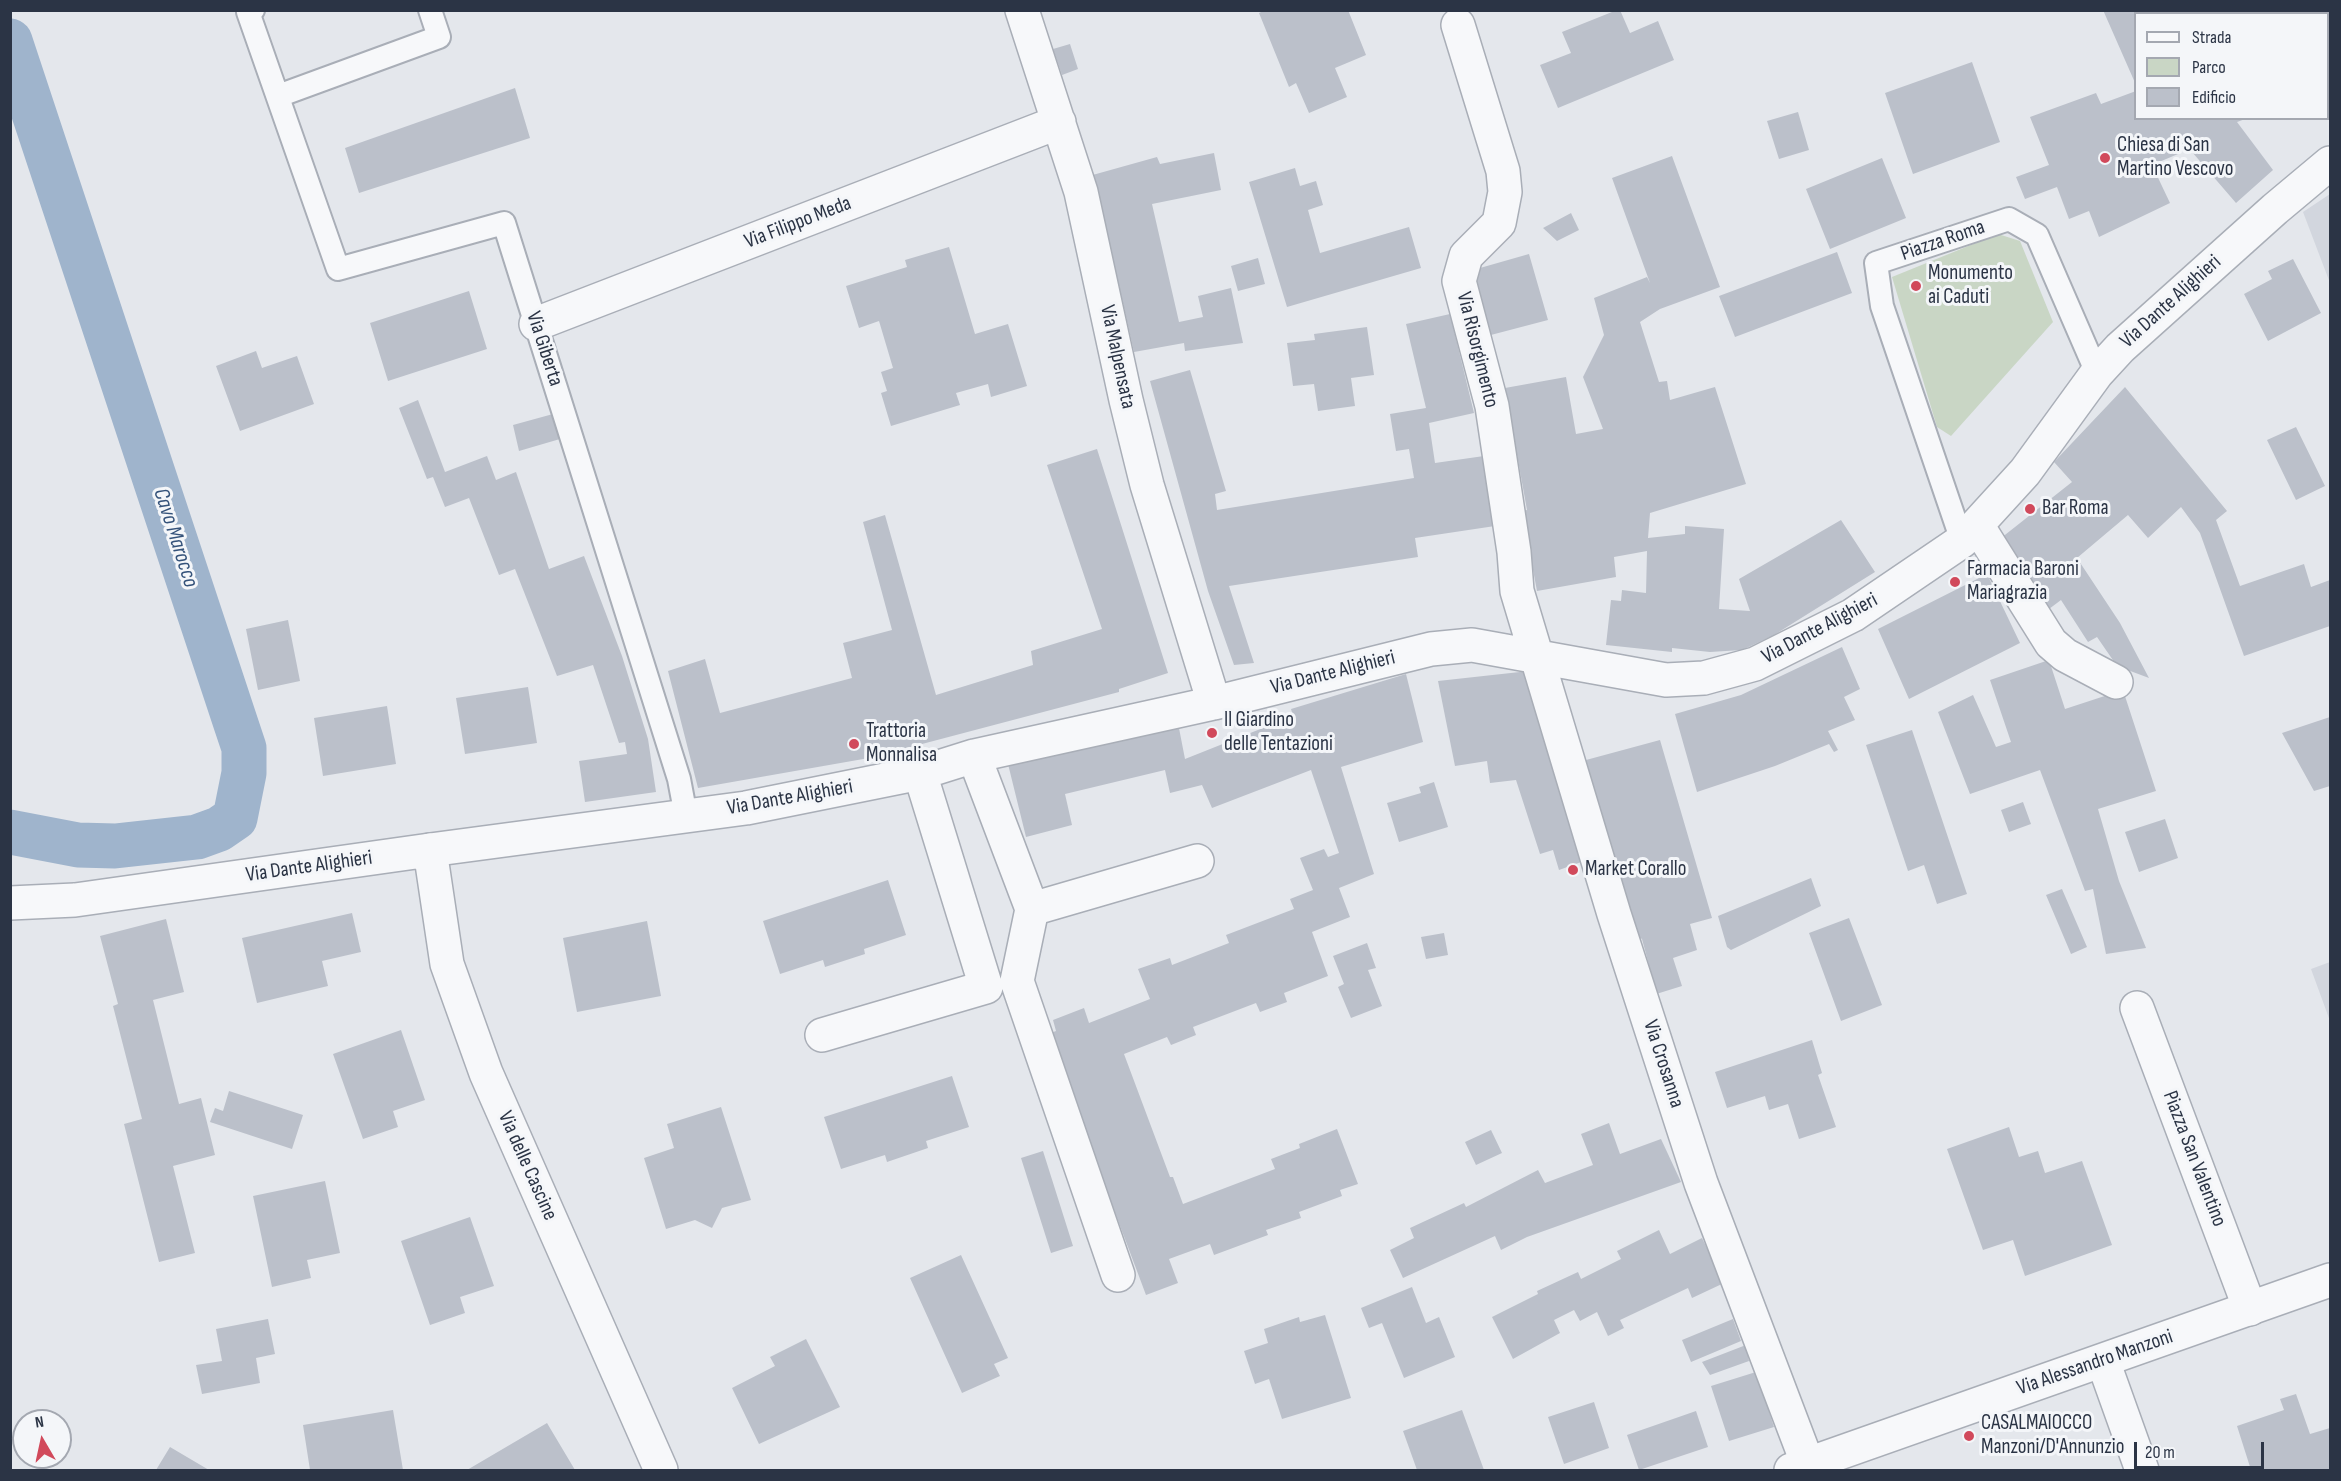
<!DOCTYPE html>
<html>
<head>
<meta charset="utf-8">
<style>
	body { margin:0 }
	#map { position:relative; width:2341px; height:1481px; overflow:hidden; background:#e4e7ec; font-family:"Sofia Sans Condensed",sans-serif }
	canvas { display:block }
	.frame { position:absolute; inset:0; border:12px solid #2b3445; pointer-events:none }
	.legend { position:absolute; left:2134px; top:12px; width:195px; height:108px; box-sizing:border-box; background:#f4f6f9; border:2px solid #a4a8b1; margin:0; padding:8px 10px; list-style:none; font-size:18px; color:#2b3445 }
	.legend li { display:flex; align-items:center; gap:12px; height:30px }
	.legend b { width:30px; border:2px solid #a4a8b1 }
	.north { position:absolute; left:12px; top:1409px; width:60px; height:60px; box-sizing:border-box; background:#f4f6f9; border:2px solid #a4a8b1; border-radius:50%; rotate:351deg; font-size:16px; font-weight:700; line-height:24px; text-align:center; color:#2b3445 }
	.north::after { content:''; display:block; margin:auto; width:21px; height:27px; background:#d1495b; clip-path:polygon(50% 0,100% 100%,50% 72%,0 100%) }
	.scale { position:absolute; left:2134px; top:1442px; width:130px; height:27px; box-sizing:border-box; border:3px solid #2b3445; border-top:0; padding-left:8px; font-size:18px; line-height:21px; white-space:nowrap; color:#2b3445; -webkit-text-stroke:4px #f4f6f9; paint-order:stroke }
</style>
</head>
<body>
<div id="map">
<canvas width="2341" height="1481"></canvas>
<div class="frame"></div>
<ul class="legend">
<li><b style="height:8px;background:#f7f8fa"></b>Strada</li>
<li><b style="height:16px;background:#c9d6c5"></b>Parco</li>
<li><b style="height:16px;background:#bbc0ca"></b>Edificio</li>
</ul>
<div class="north">N</div>
<div class="scale">20 m</div>
</div>
<script>
const ctx = document.querySelector('canvas').getContext('2d');
ctx.lineJoin = 'round';
function paint(path, color) {
  ctx.fillStyle = color;
  ctx.fill(path, 'evenodd');
}
function toPath(rows) {
  const path = new Path2D();
  for (const r of rows) {
    path.moveTo(r[0], r[1]);
    for (let i = 2; i < r.length; i += 2) path.lineTo(r[i], r[i + 1]);
  }
  return path;
}
function trace(path, color, width, dash) {
  ctx.strokeStyle = color;
  ctx.lineWidth = width;
  ctx.lineCap = dash ? 'butt' : 'round';
  ctx.setLineDash(dash || []);
  ctx.stroke(path);
}
function label(font, color, halo, rows, align = 'center') {
  ctx.font = font + ' "Sofia Sans Condensed",sans-serif';
  ctx.lineWidth = 6;
  ctx.setLineDash([]);
  ctx.textBaseline = 'middle';
  ctx.strokeStyle = halo;
  ctx.fillStyle = color;
  for (const [text, x, y, turn = 0] of rows) {
    ctx.save();
    ctx.translate(x, y);
    ctx.rotate((+turn || 0) * Math.PI / 180);
    ctx.textAlign = isNaN(turn) ? turn : align;
    if (halo) ctx.strokeText(text, 0, 0);
    ctx.fillText(text, 0, 0);
    ctx.restore();
  }
}
const built = toPath([
	[2330,194,2330,283,2303,212],
	[2330,962,2330,1021,2311,969]
]);
const green = toPath([
	[1998,234,2020,241,2053,322,1951,436,1937,427,1892,277]
]);
const canal = toPath([
	[10,41,236,724,244,748,244,773,235,818,219,829,197,837,115,846,78,845,10,832]
]);
const building = toPath([
	[1265,10,1348,10,1366,55,1335,68,1347,97,1309,113,1296,83,1289,87,1259,13],
	[1617,10,1620,10,1630,33,1658,21,1674,60,1558,108,1540,65,1571,53,1562,32],
	[2103,10,2140,10,2141,14,2136,14,2136,85],
	[1070,44,1078,69,1062,75,1053,49],
	[1972,62,2000,142,1913,174,1885,93],
	[515,88,530,138,359,193,345,148],
	[2136,91,2136,118,2248,118,2237,122,2273,170,2236,203,2186,145,2178,154,2152,165,2170,203,2099,237,2089,211,2069,219,2057,187,2025,199,2016,177,2049,165,2030,117,2096,93,2101,104],
	[1798,112,1809,150,1779,159,1767,121],
	[1214,153,1221,190,1152,204,1179,322,1203,317,1198,296,1231,288,1243,343,1185,351,1184,343,1134,352,1103,215,1089,176,1157,157,1160,164],
	[1672,156,1720,287,1660,309,1640,322,1659,382,1667,381,1670,400,1715,387,1746,484,1650,513,1648,538,1685,534,1685,526,1724,529,1719,609,1750,611,1739,579,1841,520,1875,572,1774,635,1742,650,1710,652,1672,648,1672,652,1606,645,1611,600,1621,601,1622,590,1646,593,1647,551,1614,557,1616,577,1537,591,1522,511,1527,510,1505,388,1566,377,1576,434,1603,429,1583,377,1604,335,1594,298,1647,277,1650,283,1612,178],
	[1882,158,1906,218,1830,249,1806,189],
	[1295,168,1300,186,1316,181,1323,205,1308,210,1320,253,1409,227,1421,268,1287,307,1249,182],
	[1571,213,1579,230,1557,241,1543,228],
	[949,247,975,334,1008,324,1027,386,991,397,988,384,956,393,960,405,891,426,881,393,887,391,881,372,893,368,879,321,859,328,846,286,907,267,905,260],
	[1837,252,1852,293,1735,337,1719,296],
	[1529,254,1548,320,1487,336,1466,272],
	[1258,258,1265,284,1238,291,1231,266],
	[2293,259,2321,313,2268,341,2244,294,2272,279,2268,271],
	[469,291,487,349,388,381,370,323],
	[1450,314,1474,413,1429,423,1435,463,1484,456,1495,526,1415,538,1418,557,1229,586,1254,663,1234,665,1208,591,1150,381,1190,370,1226,491,1215,494,1217,510,1414,478,1409,449,1396,451,1390,414,1426,408,1406,324],
	[1367,327,1374,375,1351,378,1355,406,1318,411,1314,384,1293,386,1287,343,1315,340,1314,334],
	[256,351,262,368,297,356,314,404,240,431,216,366],
	[2125,387,2227,511,2216,520,2240,586,2304,564,2311,587,2330,580,2330,626,2244,656,2200,533,2181,507,2148,538,2128,515,2077,558,2120,623,2149,678,2117,666,2097,637,2088,642,2061,600,2041,615,1996,542,2072,482,2054,462],
	[418,400,445,472,487,456,496,480,516,472,549,569,584,556,622,656,648,739,656,792,585,802,579,761,627,754,625,742,619,743,593,665,557,676,515,569,499,575,469,498,445,507,433,477,427,479,399,408],
	[553,414,560,439,519,451,513,425],
	[2296,427,2325,486,2296,500,2267,440],
	[1097,449,1168,673,1119,689,1119,692,869,758,698,788,668,671,705,659,720,713,852,678,843,643,892,630,863,522,885,515,936,695,1033,665,1031,651,1102,629,1047,465],
	[1987,574,2020,643,1909,699,1878,629],
	[288,620,300,681,258,690,246,629],
	[1842,647,1860,689,1844,697,1855,720,1828,731,1838,750,1834,752,1829,744,1775,766,1697,792,1675,714,1741,695],
	[2049,660,2065,709,2123,690,2156,791,2098,809,2119,881,2146,948,2106,954,2093,889,2085,891,2040,770,1970,794,1938,712,1973,695,1996,747,2011,742,1990,680],
	[1529,671,1584,861,1559,870,1553,850,1540,854,1516,780,1490,783,1487,761,1455,766,1438,681],
	[1406,674,1423,742,1341,767,1374,874,1339,888,1350,917,1312,932,1328,976,1284,993,1287,1002,1260,1012,1256,1003,1193,1027,1196,1035,1171,1045,1167,1037,1124,1054,1170,1177,1173,1177,1183,1204,1275,1169,1271,1159,1300,1148,1299,1144,1337,1129,1358,1184,1340,1190,1342,1196,1299,1212,1301,1218,1266,1230,1268,1235,1214,1255,1210,1244,1169,1259,1178,1283,1146,1295,1048,1034,1056,1031,1053,1020,1084,1008,1089,1023,1150,999,1138,969,1170,958,1172,965,1229,943,1226,935,1294,909,1290,899,1313,890,1300,858,1324,849,1328,857,1339,853,1311,770,1212,808,1202,785,1170,793,1165,770,1065,794,1072,825,1026,837,1008,764,1178,723,1185,759,1293,716,1291,709],
	[528,687,537,743,465,754,456,698],
	[387,706,396,764,323,776,314,718],
	[2330,717,2330,786,2314,791,2282,733],
	[1912,730,1967,894,1937,904,1924,865,1908,871,1866,745],
	[1660,740,1712,918,1690,924,1697,950,1673,958,1682,986,1653,995,1644,967,1649,965,1642,939,1635,935,1586,760],
	[1434,782,1448,827,1399,842,1387,803,1421,793,1419,787],
	[2023,802,2031,824,2009,832,2001,810],
	[2165,819,2178,858,2139,872,2125,832],
	[1811,878,1821,906,1731,950,1727,947,1718,916],
	[888,880,906,935,864,949,865,954,825,967,823,960,780,974,763,921],
	[2062,889,2087,947,2071,954,2046,895],
	[352,913,361,952,322,961,328,986,257,1003,242,938],
	[1849,918,1882,1005,1841,1021,1809,933],
	[166,919,184,992,153,1000,179,1104,201,1098,215,1155,173,1166,195,1253,159,1262,124,1124,142,1119,113,1006,118,1004,100,936],
	[647,921,661,996,577,1012,563,938],
	[1444,933,1448,955,1426,959,1421,937],
	[1367,943,1376,968,1368,970,1382,1006,1351,1018,1338,987,1344,984,1333,956],
	[401,1030,425,1100,393,1111,398,1127,363,1139,333,1054],
	[1812,1040,1822,1073,1818,1075,1836,1127,1799,1139,1788,1104,1769,1110,1765,1096,1727,1108,1715,1072],
	[952,1076,969,1127,926,1141,928,1148,887,1162,885,1155,841,1169,824,1117],
	[229,1091,303,1115,292,1149,210,1122,215,1108,223,1111],
	[721,1107,751,1200,722,1208,712,1228,695,1220,666,1229,644,1158,674,1148,667,1124],
	[1609,1123,1620,1154,1661,1139,1681,1182,1527,1237,1501,1250,1495,1236,1403,1278,1390,1250,1414,1238,1410,1228,1464,1203,1466,1207,1538,1170,1545,1183,1593,1165,1581,1134],
	[2009,1127,2019,1157,2038,1151,2045,1173,2082,1161,2112,1245,2025,1276,2013,1240,1983,1250,1947,1149],
	[1491,1130,1502,1153,1476,1165,1465,1142],
	[1043,1151,1073,1246,1051,1253,1021,1158],
	[325,1181,340,1253,307,1260,311,1278,272,1287,253,1196],
	[470,1217,494,1286,460,1297,465,1313,430,1325,401,1241],
	[1659,1230,1670,1254,1702,1238,1724,1283,1692,1298,1688,1288,1620,1320,1624,1328,1608,1336,1597,1312,1580,1321,1574,1310,1554,1320,1560,1333,1513,1359,1492,1317,1538,1294,1537,1291,1578,1272,1581,1279,1621,1259,1617,1251],
	[961,1255,1008,1358,994,1364,1000,1376,962,1393,910,1278],
	[1412,1287,1426,1323,1439,1317,1455,1357,1404,1378,1382,1323,1369,1328,1361,1308],
	[1325,1315,1351,1398,1282,1419,1269,1379,1255,1384,1244,1351,1268,1343,1264,1329,1299,1317,1300,1322],
	[268,1319,275,1354,256,1358,260,1383,202,1394,196,1365,222,1361,216,1329],
	[1733,1319,1741,1341,1691,1362,1682,1340],
	[806,1339,840,1407,759,1444,732,1388,775,1366,770,1357],
	[1746,1345,1749,1361,1710,1375,1702,1362],
	[1756,1372,1774,1427,1729,1441,1711,1386],
	[2296,1394,2310,1434,2330,1428,2330,1470,2251,1470,2237,1426,2284,1410,2280,1399],
	[1594,1402,1609,1448,1564,1464,1548,1417],
	[393,1410,403,1470,310,1470,303,1425],
	[1462,1410,1484,1470,1417,1470,1403,1431],
	[1696,1411,1708,1447,1639,1470,1627,1435],
	[547,1423,575,1470,467,1470],
	[170,1447,209,1470,156,1470]
]);
const service = toPath([
	[253,10,248,12,338,269,504,223,679,779,686,816],
	[278,96,439,37,430,10],
	[1962,541,1882,306,1876,263,2009,219,2037,235,2097,373]
]);
const minor = toPath([
	[1022,10,1081,192,1126,400,1147,485,1214,703],
	[1458,25,1503,171,1505,192,1499,223,1466,256,1459,281,1492,406,1514,552,1517,591,1614,914,1701,1183,1810,1470],
	[536,324,1059,122],
	[1977,525,2051,643,2065,655,2116,682],
	[974,756,1032,909,1197,861],
	[430,850,746,808,920,773,974,756,1214,703,1431,649,1472,645,1666,680,1704,678,1755,664,1853,615,1962,541,2025,472,2097,373,2120,348,2275,209,2330,163],
	[1032,909,1017,981,1118,1275],
	[2137,1008,2250,1309],
	[822,1035,986,987,920,773],
	[2103,1361,2142,1470]
]);
const tertiary = toPath([
	[10,903,75,900,430,850,447,964,486,1073,661,1470],
	[1791,1470,2330,1280]
]);
const markers = [
	[2105,158,6,"#d1495b"],
	[1916,286,6,"#d1495b"],
	[2030,509,6,"#d1495b"],
	[1955,582,6,"#d1495b"],
	[1212,733,6,"#d1495b"],
	[854,744,6,"#d1495b"],
	[1573,870,6,"#d1495b"],
	[1969,1436,6,"#d1495b"]
];
const poiNames = [
	["Chiesa di San",2117,146],
	["Martino Vescovo",2117,170],
	["Monumento",1928,274],
	["ai Caduti",1928,298],
	["Bar Roma",2042,509],
	["Farmacia Baroni",1967,570],
	["Mariagrazia",1967,594],
	["Il Giardino",1224,721],
	["delle Tentazioni",1224,745],
	["Trattoria",866,732],
	["Monnalisa",866,756],
	["Market Corallo",1585,870],
	["CASALMAIOCCO",1981,1424],
	["Manzoni/D'Annunzio",1981,1448]
];
const streetNames = [
	["Via Filippo Meda",798,223,-21],
	["Piazza Roma",1943,241,-19],
	["Via Dante Alighieri",2171,302,-42],
	["Via Giberta",544,349,72],
	["Via Risorgimento",1477,350,76],
	["Via Malpensata",1117,357,78],
	["Via Dante Alighieri",1820,629,-28],
	["Via Dante Alighieri",1333,673,-14],
	["Via Dante Alighieri",790,798,-10],
	["Via Dante Alighieri",309,867,-8],
	["Via Crosanna",1663,1064,72],
	["Piazza San Valentino",2194,1159,69],
	["Via delle Cascine",527,1166,66],
	["Via Alessandro Manzoni",2095,1363,-19]
];
const waterNames = [
	["Cavo Marocco",175,538,72]
];
paint(built, '#d2d6de');
paint(green, '#c9d6c5');
trace(canal, '#9fb4cc', 45);
paint(building, '#bbc0ca');
trace(service, '#a9aeb7', 26);
trace(minor, '#a9aeb7', 36);
trace(tertiary, '#a9aeb7', 36);
trace(service, '#f7f8fa', 22);
trace(minor, '#f7f8fa', 33);
trace(tertiary, '#f7f8fa', 33);
for (const [x, y, r, color] of markers) {
  const dot = new Path2D();
  dot.arc(x, y, r, 0, 2 * Math.PI);
  ctx.fillStyle = color;
  ctx.fill(dot);
  trace(dot, '#f4f6f9', 2);
}
label('21px', '#2b3445', '#f4f6f9', poiNames, 'left');
label('21px', '#2b3445', '#f4f6f9', streetNames);
label('italic 22px', '#34527a', '#f4f6f9', waterNames);
</script>
</body>
</html>
